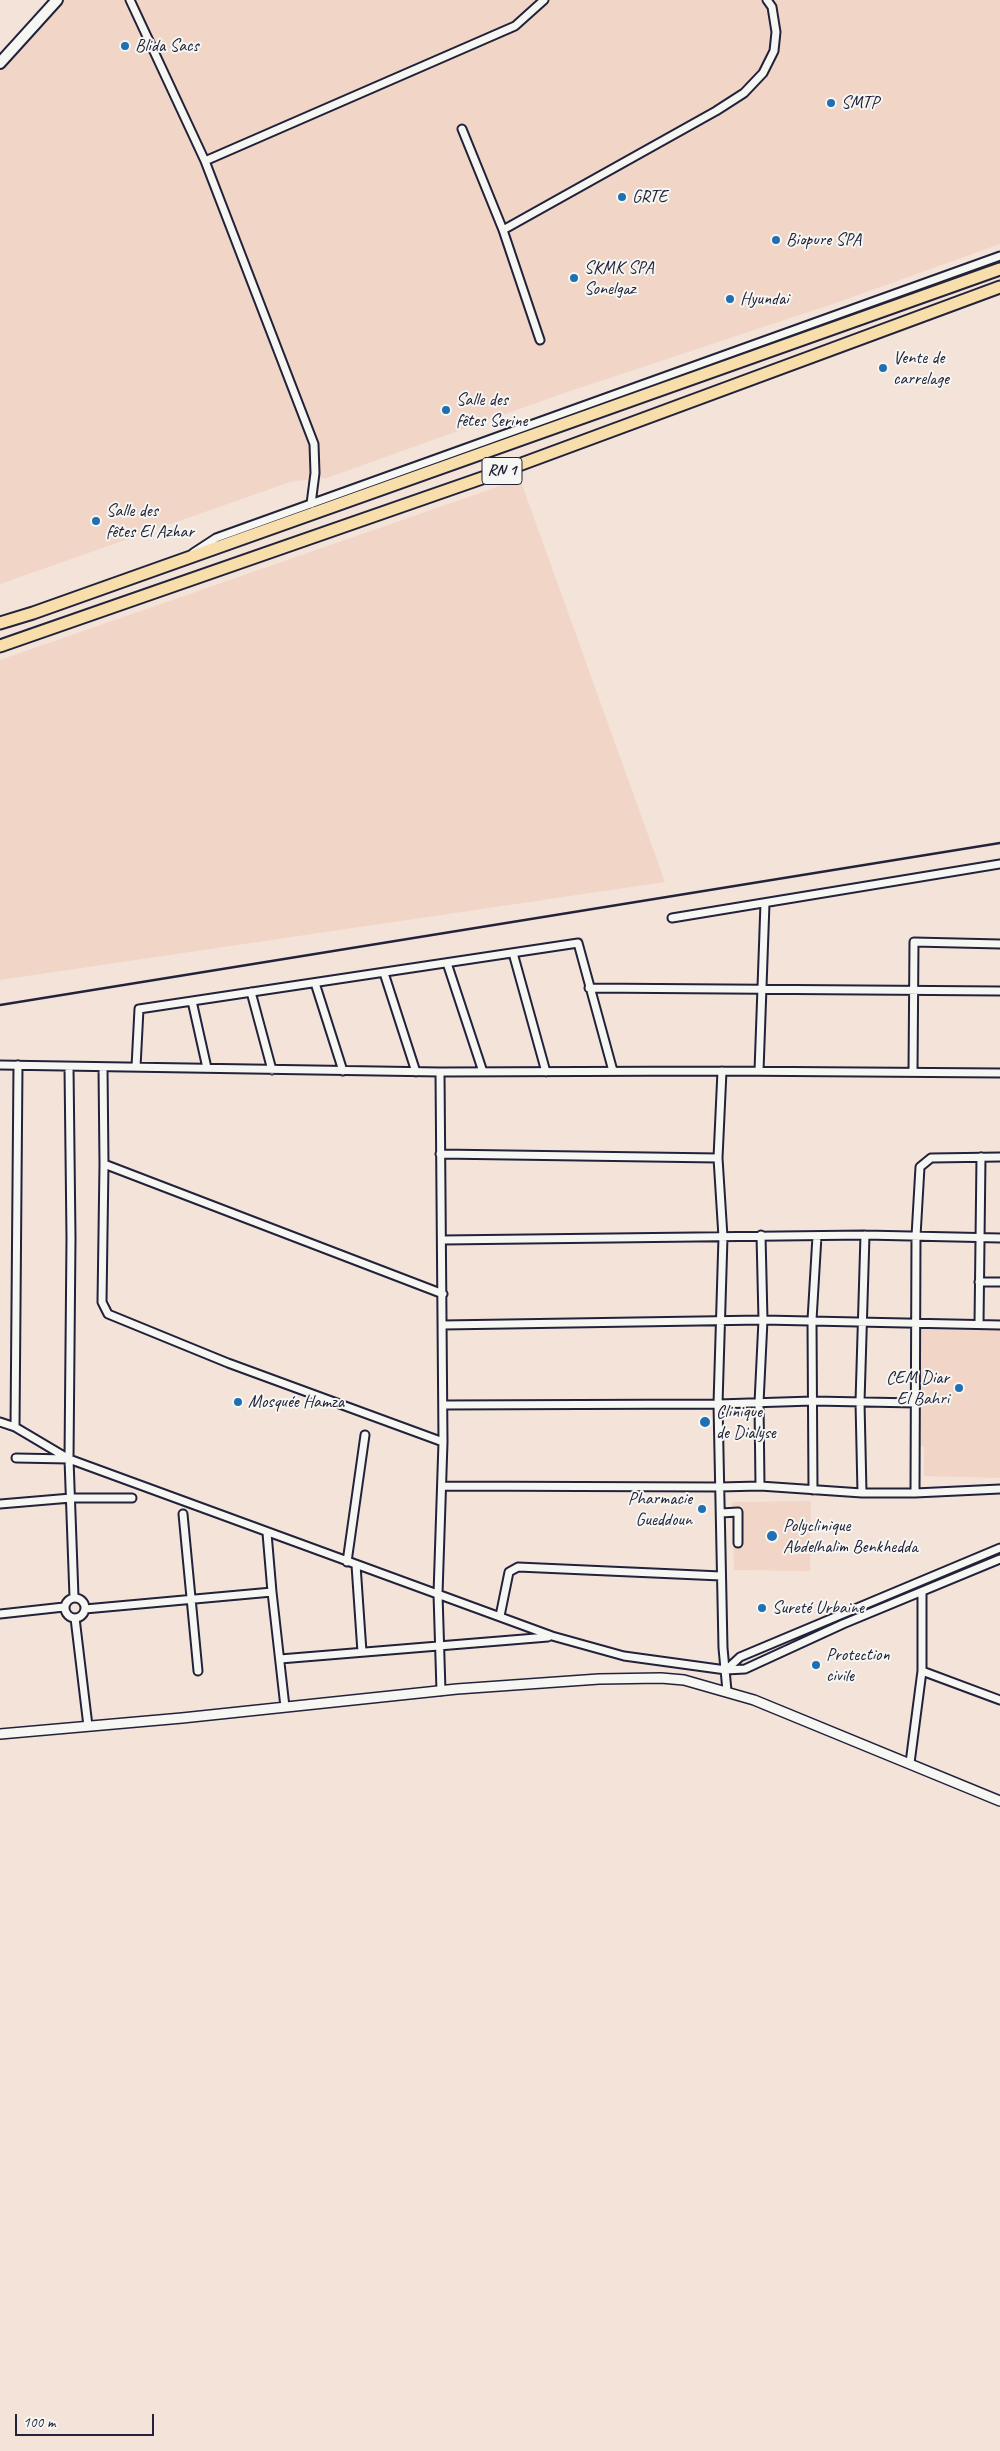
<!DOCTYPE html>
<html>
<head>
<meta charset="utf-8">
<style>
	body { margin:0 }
	#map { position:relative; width:1000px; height:2451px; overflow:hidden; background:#f3e3d9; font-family:Caveat,sans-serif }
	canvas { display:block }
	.scale { position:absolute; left:15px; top:2414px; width:139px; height:22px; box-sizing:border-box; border:2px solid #22223b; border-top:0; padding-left:6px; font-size:15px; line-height:18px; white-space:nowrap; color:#22223b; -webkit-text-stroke:4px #f6f6f2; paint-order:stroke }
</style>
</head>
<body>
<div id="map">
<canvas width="1000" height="2451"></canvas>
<div class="scale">100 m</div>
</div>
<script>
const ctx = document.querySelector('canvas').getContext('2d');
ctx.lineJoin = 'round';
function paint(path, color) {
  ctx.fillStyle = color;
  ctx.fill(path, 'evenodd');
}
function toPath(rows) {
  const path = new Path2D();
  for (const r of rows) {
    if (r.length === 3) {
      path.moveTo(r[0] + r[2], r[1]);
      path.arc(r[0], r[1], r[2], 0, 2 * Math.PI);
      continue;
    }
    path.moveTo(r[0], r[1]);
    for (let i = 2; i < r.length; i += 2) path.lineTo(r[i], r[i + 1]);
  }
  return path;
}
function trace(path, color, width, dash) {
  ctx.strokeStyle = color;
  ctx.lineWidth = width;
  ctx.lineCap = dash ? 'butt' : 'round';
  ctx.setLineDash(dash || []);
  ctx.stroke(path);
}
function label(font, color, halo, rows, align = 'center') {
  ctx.font = font + ' Caveat,sans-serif';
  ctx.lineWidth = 4;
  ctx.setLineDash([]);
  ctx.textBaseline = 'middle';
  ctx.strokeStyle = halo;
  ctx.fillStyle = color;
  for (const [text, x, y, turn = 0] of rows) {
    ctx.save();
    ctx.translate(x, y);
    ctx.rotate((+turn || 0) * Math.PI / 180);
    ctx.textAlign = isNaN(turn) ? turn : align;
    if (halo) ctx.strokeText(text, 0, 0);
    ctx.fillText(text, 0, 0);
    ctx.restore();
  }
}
const built = toPath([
	[57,0,1000,0,1000,244,833,304,564,393,327,478,293,481,0,584,0,71,60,4],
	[520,479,665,882,0,980,0,660],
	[1000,1328,1000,1478,924,1476,924,1446,917,1446,919,1329],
	[811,1501,810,1571,734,1570,732,1502]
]);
const minor = toPath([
	[130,0,205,161,314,444,315,473,311,504],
	[462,129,503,230,540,340],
	[205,161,515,26,544,0],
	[503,230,716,111,744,93,763,73,774,51,776,32,772,7,767,0],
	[193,553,216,538,1000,256],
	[672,918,1000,864],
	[513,953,546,1072],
	[447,963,483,1072],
	[384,973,416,1072],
	[315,983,343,1071],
	[589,988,1000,991],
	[251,992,272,1070],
	[192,1001,207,1068],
	[0,1065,440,1072,722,1071,1000,1073],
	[69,1067,71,1238,69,1459,74,1597],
	[103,1067,104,1164],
	[136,1067,139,1009,578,943,613,1071],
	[722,1071,718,1158,723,1237,718,1404,723,1648,727,1691],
	[759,1071,765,903],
	[440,1072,443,1442,438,1594,441,1691],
	[913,1072,914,942,1000,944],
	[440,1154,718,1158],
	[443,1240,865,1235,1000,1238],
	[979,1282,1000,1282],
	[443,1294,104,1164,102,1302,108,1314,228,1363,443,1442],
	[979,1324,981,1157],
	[443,1325,763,1320,1000,1325],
	[443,1405,718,1404,813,1401,916,1403],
	[0,1422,15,1427,69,1459,552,1636,624,1656,726,1670],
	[15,1427,18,1065],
	[16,1458,69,1459],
	[442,1486,719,1487,760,1486,862,1493,915,1493,916,1236,920,1167,931,1158,1000,1157],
	[760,1486,759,1403,763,1320,761,1235],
	[813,1490,812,1320,817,1236],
	[862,1493,860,1402,865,1235],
	[915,1493,1000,1489],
	[0,1504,71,1498,132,1498],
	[721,1513,738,1512,738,1543],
	[183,1514,198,1671],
	[267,1533,272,1592],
	[1000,1548,740,1657,726,1670,745,1669,843,1624,1000,1559],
	[347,1562,365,1435],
	[356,1565,362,1652],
	[75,1608,10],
	[85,1609,272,1592,285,1707],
	[0,1614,64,1607],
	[500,1616,509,1572,518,1567,721,1576],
	[75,1618,88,1726],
	[280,1659,548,1637],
	[922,1671,1000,1700],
	[910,1763,922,1671,922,1592]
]);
const tertiary = toPath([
	[0,1734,182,1718,457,1689,599,1679,661,1678,684,1680,754,1700,1000,1801]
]);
const secondary = toPath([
	[0,63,57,0]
]);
const trunk = toPath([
	[0,623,33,613,1000,269],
	[0,646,508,469,1000,287]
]);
const rail = toPath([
	[0,1005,1000,843]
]);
const markers = [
	[125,46,5,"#1f6fb2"],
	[831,103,5,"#1f6fb2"],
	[622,197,5,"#1f6fb2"],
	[776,240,5,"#1f6fb2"],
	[574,278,5,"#1f6fb2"],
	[730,299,5,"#1f6fb2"],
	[883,368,5,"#1f6fb2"],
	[446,410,5,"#1f6fb2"],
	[96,521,5,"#1f6fb2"],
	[959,1388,5,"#1f6fb2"],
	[238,1402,5,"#1f6fb2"],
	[705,1422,6,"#1f6fb2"],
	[702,1509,5,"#1f6fb2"],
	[772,1536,6,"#1f6fb2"],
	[762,1608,5,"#1f6fb2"],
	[816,1665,5,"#1f6fb2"]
];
const shields = [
	[502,471,40]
];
const shieldNames = [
	["RN 1",502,471]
];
const poiNames = [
	["Blida Sacs",135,46],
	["SMTP",841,103],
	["GRTE",632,197],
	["Biopure SPA",786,240],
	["SKMK SPA",584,268],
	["Sonelgaz",584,289],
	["Hyundai",740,299],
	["Vente de",893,358],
	["carrelage",893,379],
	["Salle des",456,400],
	["fêtes Serine",456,421],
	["Salle des",106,511],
	["fêtes El Azhar",106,532],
	["CEM Diar",949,1378,"right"],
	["El Bahri",949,1399,"right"],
	["Mosquée Hamza",248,1402],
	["Clinique",716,1412],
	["de Dialyse",716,1433],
	["Pharmacie",692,1499,"right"],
	["Gueddoun",692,1520,"right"],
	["Polyclinique",783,1526],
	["Abdelhalim Benkhedda",783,1547],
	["Sureté Urbaine",772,1608],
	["Protection",826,1655],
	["civile",826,1676]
];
paint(built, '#f1d6c7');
trace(minor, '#22223b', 11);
trace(tertiary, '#22223b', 12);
trace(secondary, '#22223b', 14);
trace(trunk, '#22223b', 15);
trace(minor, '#f6f6f2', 7);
trace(tertiary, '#f6f6f2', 9);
trace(secondary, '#f6f6f2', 10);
trace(trunk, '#f8deab', 11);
trace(rail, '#22223b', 2.5);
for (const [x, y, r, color] of markers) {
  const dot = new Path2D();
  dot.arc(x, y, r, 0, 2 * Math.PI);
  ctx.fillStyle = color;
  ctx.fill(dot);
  trace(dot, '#f6f6f2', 2);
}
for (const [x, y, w] of shields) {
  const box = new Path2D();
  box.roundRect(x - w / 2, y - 13.5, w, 27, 4);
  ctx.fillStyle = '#f6f6f2';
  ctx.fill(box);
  trace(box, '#22223b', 1);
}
label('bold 16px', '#22223b', null, shieldNames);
label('18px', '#22223b', '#f6f6f2', poiNames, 'left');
</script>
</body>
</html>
